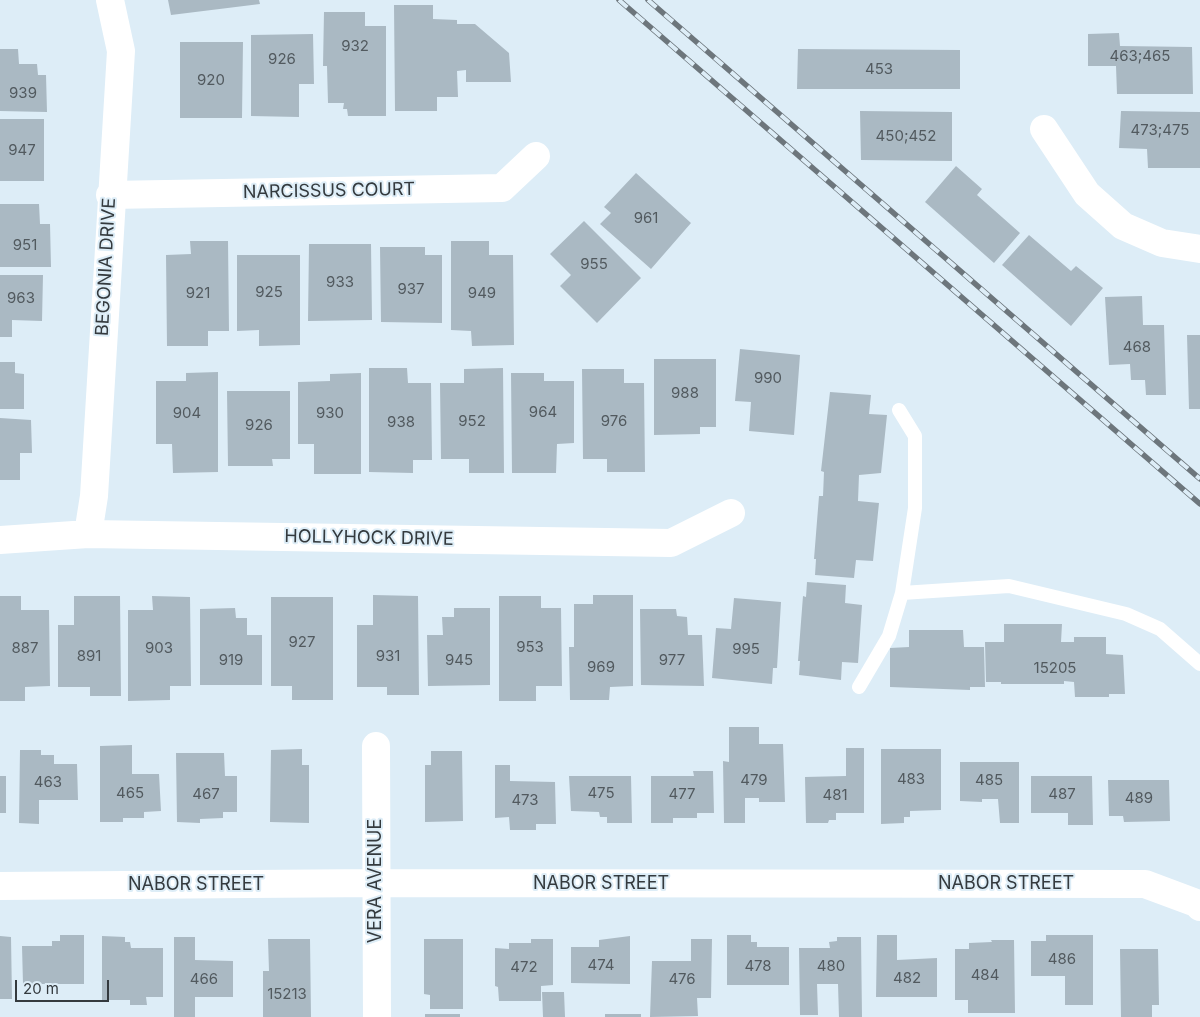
<!DOCTYPE html>
<html>
<head>
<meta charset="utf-8">
<style>
	body { margin:0 }
	#map { position:relative; width:1200px; height:1017px; overflow:hidden; background:#ddedf7; font-family:Inter,sans-serif }
	canvas { display:block }
	.scale { position:absolute; left:15px; top:980px; width:94px; height:22px; box-sizing:border-box; border:2px solid #343a3e; border-top:0; padding-left:6px; font-size:15px; line-height:18px; white-space:nowrap; color:#343a3e; -webkit-text-stroke:4px #ddedf7; paint-order:stroke }
</style>
</head>
<body>
<div id="map">
<canvas width="1200" height="1017"></canvas>
<div class="scale">20 m</div>
</div>
<script>
const ctx = document.querySelector('canvas').getContext('2d');
ctx.lineJoin = 'round';
function paint(path, color) {
  ctx.fillStyle = color;
  ctx.fill(path, 'evenodd');
}
function toPath(rows) {
  const path = new Path2D();
  for (const r of rows) {
    path.moveTo(r[0], r[1]);
    for (let i = 2; i < r.length; i += 2) path.lineTo(r[i], r[i + 1]);
  }
  return path;
}
function trace(path, color, width, dash) {
  ctx.strokeStyle = color;
  ctx.lineWidth = width;
  ctx.lineCap = dash ? 'butt' : 'round';
  ctx.setLineDash(dash || []);
  ctx.stroke(path);
}
function label(font, color, halo, rows, align = 'center') {
  ctx.font = font + ' Inter,sans-serif';
  ctx.lineWidth = 4;
  ctx.setLineDash([]);
  ctx.textBaseline = 'middle';
  ctx.strokeStyle = halo;
  ctx.fillStyle = color;
  for (const [text, x, y, turn = 0] of rows) {
    ctx.save();
    ctx.translate(x, y);
    ctx.rotate((+turn || 0) * Math.PI / 180);
    ctx.textAlign = isNaN(turn) ? turn : align;
    if (halo) ctx.strokeText(text, 0, 0);
    ctx.fillText(text, 0, 0);
    ctx.restore();
  }
}
const building = toPath([
	[168,0,259,0,260,4,171,15],
	[394,5,433,5,433,19,457,20,457,24,475,24,509,53,511,82,466,82,466,70,457,71,458,97,437,97,437,111,395,111],
	[324,12,365,12,365,26,386,26,386,116,348,116,347,109,343,109,344,103,328,103,327,66,323,66],
	[1119,33,1120,46,1192,47,1193,94,1117,94,1116,66,1088,66,1088,34],
	[313,34,314,84,299,84,299,117,251,116,251,35],
	[180,42,243,42,242,118,180,118],
	[0,49,18,49,19,64,37,64,38,75,46,75,47,112,0,111],
	[798,49,960,50,960,89,797,89],
	[860,111,952,112,952,161,861,160],
	[1121,111,1200,112,1200,168,1148,168,1147,149,1119,148],
	[0,119,44,119,44,181,0,181],
	[956,166,982,189,977,195,1020,233,994,263,925,202],
	[636,173,691,223,651,269,600,224,611,213,604,207],
	[0,204,39,204,40,224,50,224,51,267,0,267],
	[584,221,641,278,597,323,560,286,571,275,550,254],
	[1029,235,1071,271,1076,266,1103,288,1071,326,1002,265],
	[190,241,228,241,229,331,208,331,208,346,167,346,166,255,191,254],
	[451,241,489,241,489,255,513,255,514,345,472,346,471,331,451,330],
	[309,244,371,244,372,320,308,321],
	[380,247,425,247,425,255,442,255,442,323,381,322],
	[237,255,300,255,300,345,259,346,259,330,237,331],
	[0,275,43,275,42,321,12,320,12,337,0,337],
	[1142,296,1143,325,1164,325,1166,395,1146,395,1145,380,1131,380,1130,364,1109,365,1105,297],
	[1187,335,1200,335,1200,409,1189,409],
	[740,349,800,355,794,435,749,431,751,402,735,401],
	[654,359,716,359,716,427,700,427,700,434,654,435],
	[0,362,15,362,15,373,24,374,24,409,0,409],
	[369,368,407,368,408,383,431,383,432,460,413,460,413,473,369,472],
	[503,368,504,473,469,473,469,459,441,459,440,383,464,383,464,369],
	[582,369,624,369,624,383,644,383,645,472,607,472,607,459,583,459],
	[218,372,218,472,173,473,172,444,156,444,156,381,186,381,186,373],
	[361,373,361,474,314,474,314,444,298,444,298,382,330,381,330,374],
	[511,373,544,373,544,381,574,381,574,443,557,444,556,473,512,473],
	[227,391,290,391,290,459,272,459,273,466,228,466],
	[830,392,871,395,869,414,887,415,881,473,859,475,858,501,879,503,873,561,856,560,854,578,815,575,816,559,814,559,819,496,823,496,824,472,821,471],
	[0,418,31,420,32,453,20,453,20,480,0,480],
	[807,582,846,585,845,603,862,605,858,663,842,662,841,680,799,675,800,661,798,661,803,596,806,597],
	[373,595,418,596,419,695,387,695,387,687,357,687,357,625,373,625],
	[593,595,633,595,633,686,610,687,609,700,570,700,569,647,574,647,574,604,593,604],
	[0,596,21,596,21,610,49,610,50,686,25,687,25,701,0,701],
	[74,596,120,596,121,696,90,696,90,687,58,687,58,625,74,625],
	[152,596,190,597,191,686,170,686,170,700,128,701,128,610,153,610],
	[499,596,541,596,541,608,561,608,562,686,536,686,536,701,499,701],
	[271,597,333,597,333,700,292,700,292,686,271,686],
	[734,598,781,602,777,668,773,668,772,684,712,678,716,628,731,629],
	[235,608,236,618,247,618,247,635,262,635,262,685,200,685,200,609],
	[454,608,490,608,490,685,428,686,427,635,443,635,442,617,454,617],
	[640,609,676,609,677,616,687,617,688,635,702,635,704,686,641,685],
	[1004,624,1062,624,1061,642,1074,642,1074,637,1106,637,1106,654,1123,655,1125,694,1109,694,1109,697,1075,697,1074,682,1064,681,1064,684,1001,684,1001,682,986,682,985,642,1004,642],
	[909,630,963,630,964,647,984,647,985,687,970,687,970,690,890,687,890,648,909,647],
	[729,727,759,727,759,744,783,744,785,802,759,802,759,798,745,798,745,823,724,823,723,761,729,762],
	[132,745,132,774,159,774,161,811,144,812,144,818,123,818,123,822,100,822,100,746],
	[846,748,864,748,864,813,836,813,836,820,829,820,828,823,806,823,805,777,846,776],
	[302,749,302,765,309,765,309,823,270,822,271,750],
	[881,749,941,749,941,810,910,811,910,817,904,817,904,823,881,824],
	[20,750,41,750,41,755,54,755,54,764,77,764,78,800,39,800,39,824,19,823],
	[431,751,462,751,463,821,425,822,425,765,431,765],
	[176,753,224,753,225,776,237,776,237,812,223,812,223,818,200,819,200,823,177,822],
	[960,762,1019,762,1019,823,1000,823,998,799,982,799,982,802,960,801],
	[495,765,510,765,510,781,555,782,556,824,536,824,536,830,510,830,509,817,495,818],
	[693,771,713,771,714,813,697,813,697,818,673,818,673,823,651,823,651,776,694,776],
	[0,776,6,776,6,813,0,813],
	[569,776,631,776,632,823,607,823,607,817,600,817,599,812,571,811],
	[1031,776,1092,776,1093,825,1068,825,1068,813,1031,813],
	[1108,780,1169,780,1170,821,1124,822,1123,816,1109,816],
	[60,935,84,935,84,984,23,984,22,946,52,946,52,941,60,941],
	[727,935,751,935,751,942,757,942,757,947,789,947,789,985,727,985],
	[877,935,897,935,897,960,937,958,937,997,876,997],
	[1046,935,1093,935,1093,1005,1065,1005,1065,976,1031,976,1031,941,1046,941],
	[0,936,11,937,12,999,0,999],
	[102,936,125,937,125,942,130,942,131,948,163,948,163,997,146,997,147,1005,130,1005,130,1000,102,1000],
	[630,936,630,984,571,983,571,947,599,947,599,940],
	[174,937,195,937,195,960,233,961,233,997,195,997,195,1017,174,1017],
	[837,937,861,937,862,1017,839,1017,838,984,817,984,818,1015,800,1015,799,948,830,948,829,942,837,941],
	[268,939,310,939,311,1017,263,1017,263,971,269,971],
	[424,939,463,939,463,1009,430,1009,430,995,424,994],
	[531,939,553,939,553,985,541,986,541,1001,499,1001,498,987,495,986,495,948,509,949,509,943,531,943],
	[691,939,712,939,711,998,697,998,698,1016,650,1017,652,961,691,961],
	[991,940,1014,940,1015,1013,968,1013,968,1000,955,1000,955,949,969,949,969,943,992,942],
	[1120,949,1158,949,1159,1005,1152,1005,1152,1017,1121,1017],
	[542,992,564,992,565,1017,543,1017],
	[425,1014,460,1014,460,1017,425,1017],
	[605,1014,641,1014,641,1017,605,1017]
]);
const lane = toPath([
	[899,410,915,436,915,508,902,593,1009,586,1126,614,1160,629,1200,664],
	[859,687,889,636,902,593]
]);
const street = toPath([
	[1044,129,1087,194,1123,226,1162,243,1200,249],
	[110,195,502,188,536,156],
	[88,534,94,496,121,51,110,0],
	[0,540,88,534,671,543,731,513],
	[376,746,377,1017],
	[0,886,376,883,1145,884,1199,904,1200,907]
]);
const rail = toPath([
	[619,0,1200,504],
	[648,0,1200,479]
]);
const numberNames = [
	["932",355,46],
	["463;465",1140,56],
	["926",282,59],
	["453",879,69],
	["920",211,80],
	["939",23,93],
	["473;475",1160,130],
	["450;452",906,136],
	["947",22,150],
	["961",646,218],
	["951",25,245],
	["955",594,264],
	["933",340,282],
	["937",411,289],
	["925",269,292],
	["921",198,293],
	["949",482,293],
	["963",21,298],
	["468",1137,347],
	["990",768,378],
	["988",685,393],
	["964",543,412],
	["904",187,413],
	["930",330,413],
	["952",472,421],
	["976",614,421],
	["938",401,422],
	["926",259,425],
	["927",302,642],
	["953",530,647],
	["887",25,648],
	["903",159,648],
	["995",746,649],
	["891",89,656],
	["931",388,656],
	["919",231,660],
	["945",459,660],
	["977",672,660],
	["969",601,667],
	["15205",1055,668],
	["483",911,779],
	["479",754,780],
	["485",989,780],
	["463",48,782],
	["465",130,793],
	["475",601,793],
	["467",206,794],
	["477",682,794],
	["487",1062,794],
	["481",835,795],
	["489",1139,798],
	["473",525,800],
	["486",1062,959],
	["474",601,965],
	["478",758,966],
	["480",831,966],
	["472",524,967],
	["484",985,975],
	["482",907,978],
	["466",204,979],
	["476",682,979],
	["15213",287,994]
];
const streetNames = [
	["NARCISSUS COURT",329,191,-1],
	["BEGONIA DRIVE",106,267,-87],
	["HOLLYHOCK DRIVE",369,538,1],
	["VERA AVENUE",376,881,-90],
	["NABOR STREET",601,884],
	["NABOR STREET",1006,884],
	["NABOR STREET",196,885]
];
paint(building, '#aab9c3');
trace(lane, '#fff', 14);
trace(street, '#fff', 28);
trace(rail, '#6d767c', 5.5);
trace(rail, '#ddedf7', 4, [11]);
label('15px', '#525a5f', null, numberNames);
label('18px', '#343a3e', '#ddedf7', streetNames);
</script>
</body>
</html>
